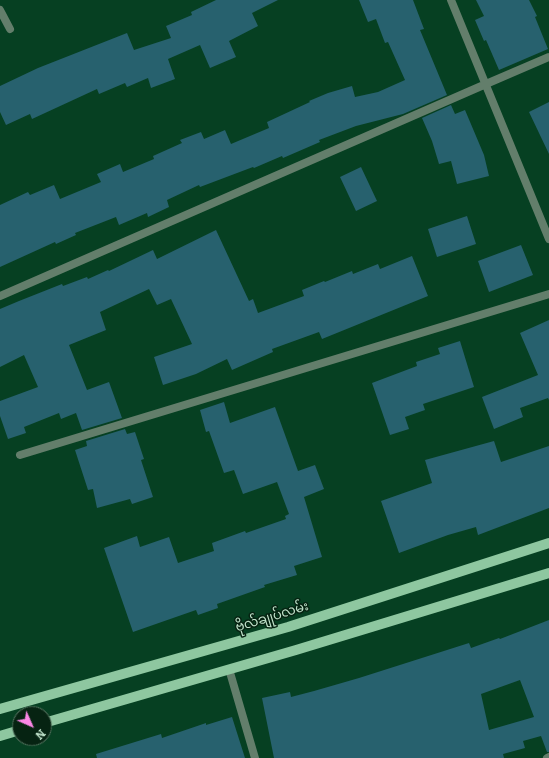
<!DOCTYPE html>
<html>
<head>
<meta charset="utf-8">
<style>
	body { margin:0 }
	#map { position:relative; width:549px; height:758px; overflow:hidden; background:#064022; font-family:Bitter,serif }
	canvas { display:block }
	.north { position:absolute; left:12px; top:706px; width:40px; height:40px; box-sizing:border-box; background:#062312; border:1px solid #51705c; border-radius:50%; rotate:135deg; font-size:11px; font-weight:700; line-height:16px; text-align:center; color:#c2e4cc }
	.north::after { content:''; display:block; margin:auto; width:14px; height:18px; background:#fb87e6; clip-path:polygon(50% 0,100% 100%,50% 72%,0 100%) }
</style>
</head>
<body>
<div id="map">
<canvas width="549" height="758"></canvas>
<div class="north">N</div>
</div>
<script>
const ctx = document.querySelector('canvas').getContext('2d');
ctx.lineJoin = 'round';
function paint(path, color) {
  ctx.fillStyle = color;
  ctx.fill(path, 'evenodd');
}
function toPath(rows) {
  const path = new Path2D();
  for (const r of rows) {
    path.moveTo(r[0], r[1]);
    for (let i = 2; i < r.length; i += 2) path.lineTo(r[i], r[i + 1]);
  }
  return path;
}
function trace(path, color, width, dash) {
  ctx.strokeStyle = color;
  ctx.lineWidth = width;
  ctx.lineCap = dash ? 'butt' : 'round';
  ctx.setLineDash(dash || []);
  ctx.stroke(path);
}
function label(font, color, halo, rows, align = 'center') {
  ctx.font = font + ' Bitter,"Noto Sans Myanmar",serif';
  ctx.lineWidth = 3;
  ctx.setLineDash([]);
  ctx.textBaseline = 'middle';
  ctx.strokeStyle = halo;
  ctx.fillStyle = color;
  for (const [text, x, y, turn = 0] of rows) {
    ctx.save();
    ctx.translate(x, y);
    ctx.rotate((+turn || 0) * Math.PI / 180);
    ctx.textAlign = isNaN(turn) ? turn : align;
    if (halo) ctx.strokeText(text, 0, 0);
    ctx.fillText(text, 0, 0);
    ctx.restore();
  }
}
const building = toPath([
	[216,0,278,0,252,13,258,26,229,41,236,57,210,68,200,45,168,59,175,79,151,88,148,78,127,87,125,83,99,94,97,89,32,119,30,114,6,125,0,112,0,86,38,68,127,33,134,50,171,38,166,26,192,15,191,12],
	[359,0,413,0,424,29,420,30,447,95,403,114,356,126,319,140,320,142,283,158,282,156,254,168,253,167,200,187,199,185,167,200,169,207,148,217,147,213,119,225,116,217,75,233,76,235,56,244,55,242,0,267,0,205,28,192,30,195,54,185,60,199,101,182,97,174,120,164,123,172,154,159,153,156,182,143,180,140,201,132,204,139,225,130,231,144,269,128,267,122,310,102,309,101,328,93,352,86,355,97,378,92,405,80,388,42,385,43,376,19,368,22],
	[476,0,529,0,537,16,535,17,548,49,499,70,486,40,484,41,475,20,484,16],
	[549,102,549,154,529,112],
	[451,105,455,114,465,110,484,155,489,176,457,184,451,161,439,164,432,141,422,118],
	[361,167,377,201,356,211,340,177],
	[467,216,476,244,437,257,428,229],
	[216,230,249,301,253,299,258,313,304,296,302,290,324,281,325,282,352,271,353,274,378,264,380,269,412,256,428,296,322,339,319,332,272,349,273,352,232,370,227,359,196,374,163,385,154,357,192,344,171,299,157,305,149,289,100,312,106,330,69,345,87,390,109,382,122,418,82,430,76,413,61,419,59,413,24,427,26,433,8,439,0,416,0,401,38,387,24,355,0,367,0,309,19,301,62,284,63,286,87,277,88,279,108,270,109,271,153,250,157,259],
	[521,245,533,275,489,292,478,261],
	[549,320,549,400,548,398,520,408,523,417,494,429,482,397,538,375,520,333],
	[460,341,474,387,423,404,425,410,405,417,409,429,390,435,372,383,417,366,416,362,440,354,438,348],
	[224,402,230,423,275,407,298,471,315,465,324,489,304,497,322,557,294,566,297,575,264,585,265,587,217,604,218,608,198,615,196,610,133,632,104,548,137,536,140,547,169,537,178,563,214,551,212,543,245,531,246,533,286,519,285,516,289,514,277,482,243,494,234,470,224,473,209,431,206,432,200,410],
	[125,429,127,434,135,432,144,459,141,460,153,497,132,504,130,499,97,508,93,489,88,490,75,450,87,446,86,441],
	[494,441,501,462,549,446,549,508,478,535,476,527,448,535,399,553,381,501,432,483,425,460],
	[549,620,549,752,547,752,541,736,523,741,525,748,503,754,504,758,274,758,262,698,290,692,291,697,314,691,359,678,469,643,471,648,499,638,500,639],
	[520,680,534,717,489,730,481,694],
	[232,717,245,758,97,758,96,754,161,734,162,738,206,723,206,725]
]);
const street = toPath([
	[451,0,549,239],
	[0,10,10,29],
	[0,296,486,84,549,57],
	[20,455,549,294],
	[229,669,255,758],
	[547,758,549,757]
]);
const primary = toPath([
	[0,709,288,627,549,543],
	[44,723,296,650,549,573],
	[0,736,20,730]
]);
const streetNames = [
	["ဗိုလ်ချုပ်လမ်း",272,617,-17]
];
paint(building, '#27616e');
trace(street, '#637e6b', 8);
trace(primary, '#8ec7a0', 10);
label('13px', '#c2e4cc', '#062312', streetNames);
</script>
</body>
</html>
